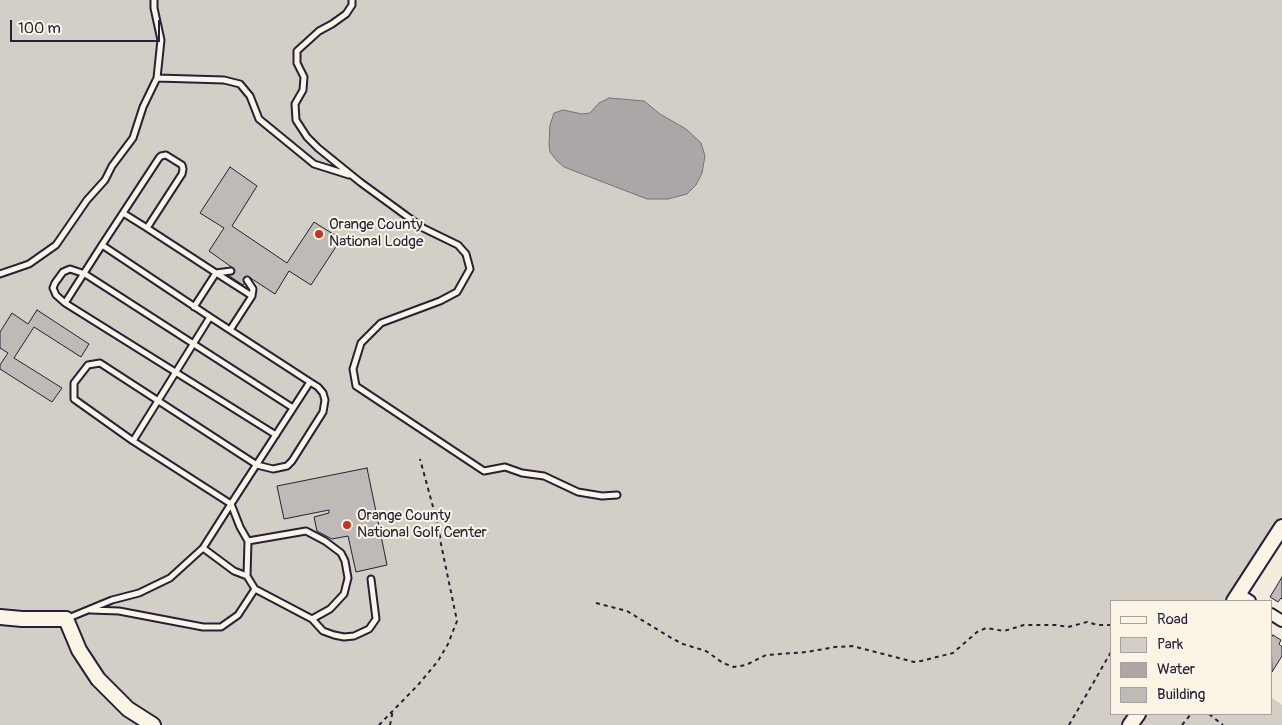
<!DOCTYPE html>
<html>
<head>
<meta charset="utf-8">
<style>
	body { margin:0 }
	#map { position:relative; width:1282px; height:725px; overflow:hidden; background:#f3edde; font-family:Pangolin,sans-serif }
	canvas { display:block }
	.legend { position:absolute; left:1110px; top:600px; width:162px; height:115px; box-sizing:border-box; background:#fcf5e5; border:1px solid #a5a1a1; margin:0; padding:6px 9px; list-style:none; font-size:15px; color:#22223b }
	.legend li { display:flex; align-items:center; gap:10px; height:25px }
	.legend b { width:25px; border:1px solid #a5a1a1 }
	.scale { position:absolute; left:10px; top:20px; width:150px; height:22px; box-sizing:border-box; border:2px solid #22223b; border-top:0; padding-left:6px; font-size:15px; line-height:18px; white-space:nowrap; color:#22223b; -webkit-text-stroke:4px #fcf5e5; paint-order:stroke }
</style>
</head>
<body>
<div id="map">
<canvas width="1282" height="725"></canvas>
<ul class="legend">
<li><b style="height:6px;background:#fcf5e5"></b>Road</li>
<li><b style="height:14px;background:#d4cfc6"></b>Park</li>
<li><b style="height:14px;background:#aca7a6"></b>Water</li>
<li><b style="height:14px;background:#bfbab6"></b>Building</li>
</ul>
<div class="scale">100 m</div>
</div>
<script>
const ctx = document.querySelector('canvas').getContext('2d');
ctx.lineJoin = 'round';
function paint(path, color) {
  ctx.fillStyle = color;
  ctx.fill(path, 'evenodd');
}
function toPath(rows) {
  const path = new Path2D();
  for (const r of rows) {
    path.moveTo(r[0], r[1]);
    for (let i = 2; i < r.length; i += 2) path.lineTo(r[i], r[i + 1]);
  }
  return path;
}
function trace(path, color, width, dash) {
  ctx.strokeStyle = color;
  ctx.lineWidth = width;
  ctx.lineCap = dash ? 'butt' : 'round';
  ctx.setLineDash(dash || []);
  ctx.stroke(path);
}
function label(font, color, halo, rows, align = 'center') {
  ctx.font = font + ' Pangolin,sans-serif';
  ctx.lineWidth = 4;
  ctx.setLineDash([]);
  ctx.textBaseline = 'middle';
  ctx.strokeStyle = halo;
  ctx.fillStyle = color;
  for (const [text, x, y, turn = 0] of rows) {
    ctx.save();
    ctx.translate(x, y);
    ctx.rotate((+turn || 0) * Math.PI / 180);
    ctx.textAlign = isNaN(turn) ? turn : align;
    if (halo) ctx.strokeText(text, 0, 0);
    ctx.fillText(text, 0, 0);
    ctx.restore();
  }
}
const green = toPath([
	[0,0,1282,0,1282,516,1227,601,1111,601,1111,714,1271,714,1271,697,1282,705,1282,725,0,725]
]);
const water = toPath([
	[609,98,644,101,660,114,686,129,701,143,705,156,702,173,696,185,687,194,668,199,647,199,564,167,557,161,550,152,549,144,550,125,554,113,563,110,582,114,590,113,599,103,609,98]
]);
const building = toPath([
	[230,167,257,186,232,226,287,263,314,222,341,239,311,285,289,271,275,294,249,277,243,285,228,275,233,268,209,251,224,228,200,213,230,167],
	[37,310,89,344,81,357,34,327,14,358,62,388,52,402,0,369,0,365,8,353,0,348,0,332,12,313,28,324,37,310],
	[367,468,387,565,356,572,348,536,332,539,317,531,314,517,329,513,329,510,284,519,277,486,367,468],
	[1282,577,1282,599,1281,598,1278,602,1270,597,1282,577],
	[1273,635,1281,640,1279,644,1282,647,1282,656,1272,672,1271,638,1273,635]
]);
const path = toPath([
	[596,603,627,611,673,639,683,644,706,651,723,663,734,667,746,665,766,655,807,652,835,647,852,646,914,662,921,661,953,653,977,632,986,628,1004,631,1024,625,1056,625,1068,627,1087,622,1098,625,1111,625],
	[1209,714,1223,725],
	[379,725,418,685,438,661,448,644,457,621,441,544,439,529,420,459],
	[390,725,393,710],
	[1069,725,1111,652],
	[1182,725,1191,714]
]);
const lane = toPath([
	[352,0,352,5,346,14,332,24,319,31,297,51,297,63,304,77,303,90,295,104,296,120,307,137,318,148,360,182,423,228,458,245,466,254,470,269,457,292,440,301,381,323,361,343,353,369,356,386,484,471,505,467,522,473,544,476,578,492,602,496,617,495],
	[157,78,224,80,240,84,250,96,259,119,314,164,349,175],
	[123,213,147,228],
	[102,245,159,158,161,156,166,155,182,165,183,169,182,174,147,228,216,273,194,307],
	[216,273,252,296,230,330],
	[216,273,231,271],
	[0,274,29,264,56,245,87,200,105,180,112,166,133,138,143,107,157,78,161,40,154,8,154,0],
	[247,280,253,289,252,296],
	[65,303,56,295,53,288,55,283,63,272,70,269,85,274,293,408],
	[210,317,102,245,65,303,276,435],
	[133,441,74,399,74,383,88,365,100,363,257,465,273,469,287,466,292,461,323,412,325,400,323,393,318,387,310,382],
	[203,548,234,571,247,576],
	[90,610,119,611,203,627,221,627,238,615,255,589],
	[66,619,112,600,139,593,170,578,203,548,231,504,310,382,210,317,133,441,231,504,240,527,248,541,306,531,325,541,341,553,345,561,348,578,344,594,330,609,312,619,255,589,247,576,248,541],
	[312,619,323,631,334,635,344,637,354,636,369,629,376,619,371,579]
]);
const street = toPath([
	[1239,594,1250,601],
	[1271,614,1282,621]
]);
const secondary = toPath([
	[1234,601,1282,527],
	[0,617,22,619,66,619,79,650,98,679,128,709,153,725],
	[1130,725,1138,714]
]);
const markers = [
	[319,234,5,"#c8321e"],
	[347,525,5,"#c8321e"]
];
const poiNames = [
	["Orange County",329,225],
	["National Lodge",329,242],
	["Orange County",357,516],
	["National Golf Center",357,533]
];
paint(green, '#d4cfc6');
paint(water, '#aca7a6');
trace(water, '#75727b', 1);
paint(building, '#bfbab6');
trace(building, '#22223b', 1);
trace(lane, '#22223b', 9);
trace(street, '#22223b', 14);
trace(secondary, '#22223b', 18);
trace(path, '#22223b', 2, [4, 4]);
trace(lane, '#fcf5e5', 5);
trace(street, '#fcf5e5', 10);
trace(secondary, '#fcf5e5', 14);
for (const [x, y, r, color] of markers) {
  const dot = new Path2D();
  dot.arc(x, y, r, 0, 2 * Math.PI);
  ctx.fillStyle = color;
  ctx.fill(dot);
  trace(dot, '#fcf5e5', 2);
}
label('15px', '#22223b', '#fcf5e5', poiNames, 'left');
</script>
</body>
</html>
